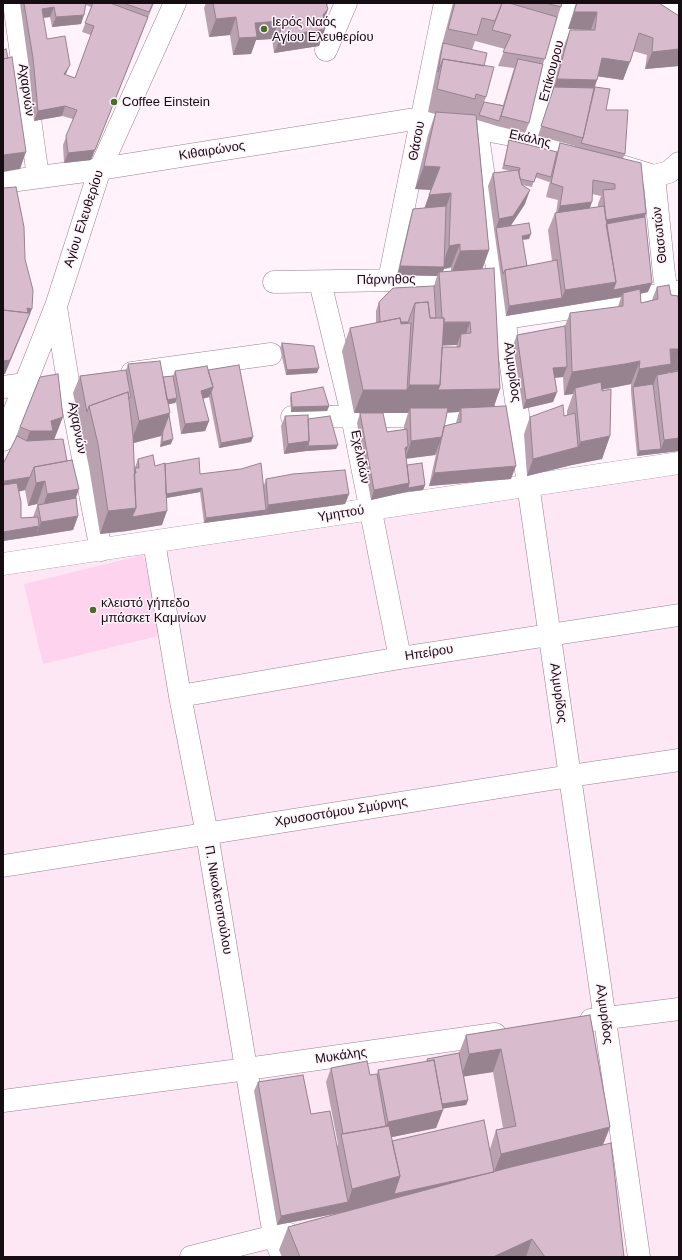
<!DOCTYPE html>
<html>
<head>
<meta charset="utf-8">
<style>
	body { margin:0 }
	#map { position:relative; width:682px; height:1260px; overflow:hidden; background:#fff2fa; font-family:Helvetica,sans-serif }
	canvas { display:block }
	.frame { position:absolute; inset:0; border:4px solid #160d13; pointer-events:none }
</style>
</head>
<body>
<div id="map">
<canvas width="682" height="1260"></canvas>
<div class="frame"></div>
</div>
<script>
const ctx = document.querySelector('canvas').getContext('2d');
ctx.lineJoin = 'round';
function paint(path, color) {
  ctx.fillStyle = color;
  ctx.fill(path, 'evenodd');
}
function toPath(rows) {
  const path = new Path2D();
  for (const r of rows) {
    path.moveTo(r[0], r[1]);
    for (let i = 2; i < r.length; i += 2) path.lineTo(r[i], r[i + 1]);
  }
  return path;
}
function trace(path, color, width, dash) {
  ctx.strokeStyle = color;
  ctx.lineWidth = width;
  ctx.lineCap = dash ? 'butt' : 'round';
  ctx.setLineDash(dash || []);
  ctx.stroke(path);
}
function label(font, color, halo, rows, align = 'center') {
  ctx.font = font + ' Helvetica,sans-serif';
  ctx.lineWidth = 3;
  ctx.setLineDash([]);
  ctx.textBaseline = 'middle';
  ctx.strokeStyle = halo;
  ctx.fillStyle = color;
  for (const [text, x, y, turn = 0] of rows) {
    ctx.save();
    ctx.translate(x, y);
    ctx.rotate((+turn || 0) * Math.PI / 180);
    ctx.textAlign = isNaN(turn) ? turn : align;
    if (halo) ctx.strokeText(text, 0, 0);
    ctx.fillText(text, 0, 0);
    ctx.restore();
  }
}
const built = toPath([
	[679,474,679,1257,3,1257,3,573]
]);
const green = toPath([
	[143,555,162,635,43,664,24,584]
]);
const minor = toPath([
	[14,3,38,177],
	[667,3,679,10],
	[326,50,346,3],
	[477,129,639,1257],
	[533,139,571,3],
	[654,176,664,274,667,294],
	[3,182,100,169,421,118,533,139,654,176,669,172,679,163],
	[389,280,445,3],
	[274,282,465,279],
	[320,282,350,406,400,658],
	[56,307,68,381,101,550],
	[504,318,679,292],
	[132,373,271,354],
	[3,387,25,384],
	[292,417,488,415],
	[3,440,56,306,100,169,175,3],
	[154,542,180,696,207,834,274,1236,282,1257],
	[3,564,679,463],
	[180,696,400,658,679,615],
	[3,866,570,776,679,760],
	[591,1020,679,1009],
	[3,1101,247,1069,495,1034],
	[191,1257,287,1233]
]);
const wall = toPath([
	[20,3,154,3,91,160,64,163,63,145,73,119,62,116,34,121,29,68],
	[86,5,91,7,82,32,91,35,75,78,66,75,47,39,43,18,50,17,52,27,81,24],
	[206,3,328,3,327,6,328,9,324,20,325,29,319,46,274,53,272,39,256,40,251,54,233,55,230,35,209,37,204,8],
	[453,3,502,3,515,5,515,3,562,3,543,64,529,123,525,133,497,126,477,120,489,250,482,269,500,389,494,406,511,479,429,486,436,454,435,455,406,458,407,465,425,485,423,490,406,492,371,500,357,423,360,413,387,432,404,430,404,426,408,413,354,413,342,351,350,328,376,323,376,311,379,302,434,286,437,276,397,275,410,219,413,209,425,208,431,190,415,189,428,135,435,114,428,112,440,52],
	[475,41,505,49,498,66,514,68,503,105,484,102,486,97,484,66,472,50],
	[451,267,451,271,442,272,444,269],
	[442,345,457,345,456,347,442,347],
	[459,412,456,423,444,426,447,413],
	[576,3,659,3,679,16,679,66,645,69,647,55,633,51,623,80,598,76,595,87,606,110,625,154,623,158,646,213,645,217,648,292,640,294,641,303,652,300,657,287,671,295,678,296,679,370,668,372,668,373,679,371,679,451,637,456,631,392,631,384,616,387,602,390,610,436,602,459,572,465,527,476,524,434,530,417,564,416,567,415,567,411,573,394,564,395,563,377,555,378,557,392,553,402,523,409,513,345,517,335,565,326,570,313,618,307,621,297,506,316,501,279,488,186,493,173,510,171,502,169,508,145,509,140,557,152,560,143,579,147,538,136,551,97,563,48,570,30,591,30,568,29],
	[535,177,549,182,550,181,546,197,558,200,556,213,555,213,548,230,552,261,527,266,522,240,529,239,511,225,525,204,522,185,532,187],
	[592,194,601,196,598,204,598,207,590,208],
	[282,343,317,373,286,375,280,348],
	[128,364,163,377,173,376,175,371,208,370,253,437,251,442,219,448,209,397,203,399,209,421,205,431,181,434,176,402,175,403,168,404,171,444,160,447,161,436,133,443,134,470,138,459,155,466,165,464,200,474,264,485,266,479,349,494,345,504,204,523,200,492,166,498,162,525,127,531,100,534,89,467,73,393,80,376,126,370],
	[291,393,329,406,327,411,291,412,290,398],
	[285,416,308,419,338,445,336,449,306,451,284,454,281,426],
	[20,427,54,440,67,461,76,498,78,516,73,530,3,541,3,464,17,436],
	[25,490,28,506,37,504,37,506,33,517,21,518,18,492],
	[590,1015,610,1127,603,1144,624,1257,282,1257,279,1250,288,1227,405,1196,392,1199,344,1212,277,1225,254,1091,258,1082,311,1114,337,1146,338,1144,326,1082,331,1068,370,1075,377,1074,378,1070,426,1062,427,1059,459,1053,466,1035],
	[493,1072,503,1128,496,1130,490,1149,392,1141,392,1137,436,1128,443,1110,442,1108,466,1105,468,1100,464,1076]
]);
const shadedWall = toPath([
	[54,7,50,17,39,18,42,9],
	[328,9,322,27,325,29,319,46,274,53,281,36,323,15],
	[574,12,597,12,591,30,568,29],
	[84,15,81,24,52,27,56,17],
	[236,17,230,35,209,37,216,19],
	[279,21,272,39,256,40,251,54,233,55,239,38,255,23],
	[144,26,91,160,64,163,68,153],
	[679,49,679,66,645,69,652,52],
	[602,58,630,62,623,80,595,76],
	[70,65,66,74,60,84,64,74],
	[557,79,597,80,591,97,551,97],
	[65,106,62,116,34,121,38,111],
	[26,152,20,169,3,172,3,155],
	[424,166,440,167,432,190,415,189],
	[530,190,525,204,508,230,496,228,499,219],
	[451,193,443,216,421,218,429,195],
	[592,202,587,216,555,220,560,206],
	[646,213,641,227,605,224,606,220],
	[531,234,529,239,520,240,522,236],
	[460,244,451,267,444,269,441,276,439,272,437,276,397,275,400,266,442,267,449,246],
	[489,250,481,273,451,274,460,251],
	[616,282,652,283,648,292,623,297,623,293,621,297,506,316,509,306,562,298,565,290],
	[27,308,32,309,5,374,3,374,3,361],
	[408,322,405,331,380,324],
	[470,322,462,345,461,334,457,345,434,346,442,323],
	[670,349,679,349,679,356,673,372,668,372,663,387,657,375,652,388,633,387,639,369],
	[678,358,679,358,679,370,673,372],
	[640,361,631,384,616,387,576,393,575,388,573,394,564,395,572,372],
	[567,367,563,377,550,378,553,368],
	[319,368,317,373,286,375,287,370],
	[409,385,440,385,500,389,492,412,461,408,459,412,429,413,410,408,408,413,354,413,363,390,407,390],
	[213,387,209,397,197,400,201,391],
	[557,392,553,402,523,409,526,400],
	[177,398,175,403,165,405,167,400],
	[329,406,327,411,291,412,292,407],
	[170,413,161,436,130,444,139,421],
	[63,417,54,440,22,454,30,431,51,421],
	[209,421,205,431,181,434,185,424],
	[610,436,602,459,572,465,527,476,533,459,578,447,580,442],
	[253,437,251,442,219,448,221,443],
	[442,437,435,455,405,459,411,441],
	[679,438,679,451,637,456,639,451,661,449,664,440],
	[173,439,171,444,160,447,162,442],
	[309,441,306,451,284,454,288,444],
	[338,445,336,449,306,451,308,446],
	[408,446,405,456,405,448],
	[516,466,511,479,429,486,434,473],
	[69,469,45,481,37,504,28,506,36,483],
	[30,477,25,490,3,494,3,487,5,481],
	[409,483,425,485,423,490,406,492,371,500,374,490],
	[202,488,200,492,161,499,163,494],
	[79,489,71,512,40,515,47,494],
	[349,494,345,504,265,515,268,505],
	[136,508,167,511,162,525,127,531,100,534,108,511],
	[266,510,265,515,204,523,206,518],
	[78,516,73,530,36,536,41,522],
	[39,526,36,536,3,541,3,532],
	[501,1049,493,1072,461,1077,469,1054],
	[468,1100,466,1105,434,1110,436,1105],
	[443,1110,436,1128,344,1147,386,1126,388,1122],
	[610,1127,601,1150,492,1177,392,1199,344,1212,277,1225,281,1216,348,1202,352,1189,400,1176,494,1172,501,1154],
	[532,1239,526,1257,493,1257]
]);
const building = toPath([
	[24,3,86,3,84,15,56,17,54,7,42,9,47,39,65,36,70,65,64,74,75,78,94,26,85,23,93,3,110,3,148,17,95,150,68,153,66,136,77,110,65,106,38,111,33,58,24,3],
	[123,3,153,3,149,12,123,3],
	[213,3,326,3,328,9,323,15,325,29,281,36,279,21,255,23,257,37,239,38,236,17,216,19,213,3],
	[455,3,502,3,495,21,482,18,477,35,448,29,455,3],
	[502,3,509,3,557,17,545,59,503,52,511,35,492,30,502,3],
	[545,3,562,3,561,7,545,3],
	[577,3,659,3,679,16,679,49,652,52,653,38,639,33,630,62,602,58,597,80,557,79,570,30,595,30,597,12,574,12,577,3],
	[443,43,487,53,484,66,443,59,438,72,443,43],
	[6,49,8,58,3,59,3,50,6,49],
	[12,57,26,152,3,155,3,59,12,57],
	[443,59,494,67,486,97,476,94,475,99,437,89,443,59],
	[518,59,543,64,529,123,501,116,518,59],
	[554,87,594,88,583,138,541,126,554,87],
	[595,87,610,89,606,110,628,110,625,154,581,143,583,138,595,87],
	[484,102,504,106,499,121,479,115,484,102],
	[436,112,476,115,489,250,460,251,460,244,449,246,451,193,429,195,440,167,424,166,436,112],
	[509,140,557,152,551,177,537,173,534,182,520,179,519,172,520,168,504,165,509,140],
	[560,143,641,163,646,213,606,220,603,190,615,189,615,184,593,180,592,202,560,206,563,187,551,183,560,143],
	[518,170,522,185,530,190,513,216,499,219,493,173,518,170],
	[16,187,24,227,25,259,33,290,32,309,27,308,28,313,3,310,3,188,16,187],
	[446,206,444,267,400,266,413,209,446,206],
	[604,206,616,282,565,290,555,213,604,206],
	[645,217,652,283,613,290,616,282,606,224,645,217],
	[529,223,531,234,522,236,527,266,505,270,503,274,496,228,529,223],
	[557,260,562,298,509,306,505,270,557,260],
	[494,268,500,389,438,390,440,385,442,347,460,347,461,334,471,333,470,322,444,322,444,318,442,318,439,272,494,268],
	[669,285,671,295,678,296,679,312,679,349,670,349,671,364,639,369,640,361,625,364,572,372,570,313,623,306,623,293,640,289,641,303,658,299,657,287,669,285],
	[434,286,436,318,430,318,428,302,415,303,408,322,401,322,400,318,380,322,379,302,393,288,434,286],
	[428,302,430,318,444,318,440,385,409,385,415,303,428,302],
	[3,310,30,313,10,360,3,361,3,310],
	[400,318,401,324,411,323,407,390,363,390,350,328,400,318],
	[565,326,567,367,553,368,557,392,526,400,517,335,565,326],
	[282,343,314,346,319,368,287,370,282,343],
	[160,361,170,413,139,421,128,364,160,361],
	[239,365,253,437,221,443,211,392,213,387,208,370,239,365],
	[207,366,213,387,201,391,209,421,185,424,175,371,207,366],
	[126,370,131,397,129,398,128,392,89,406,87,412,80,376,126,370],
	[679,371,679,438,664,440,657,375,679,371],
	[58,374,63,417,51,421,53,431,30,431,20,427,40,377,58,374],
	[173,376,177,398,167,400,163,377,173,376],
	[601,382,602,391,611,389,610,436,580,442,575,388,601,382],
	[653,384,661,449,639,451,633,387,653,384],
	[323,387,329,406,292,407,291,393,323,387],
	[128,392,133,435,136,508,108,511,98,444,89,406,128,392],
	[563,405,564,416,575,413,578,447,533,459,530,417,563,405],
	[506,406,516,466,434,473,444,426,461,422,461,408,506,406],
	[410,408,448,408,442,437,411,441,410,408],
	[360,413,383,413,387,432,407,429,408,446,405,448,409,483,374,490,360,413],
	[169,415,173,439,162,442,163,431,169,415],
	[308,415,309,441,288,444,285,416,308,415],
	[330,416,338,445,308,446,309,441,308,419,330,416],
	[17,436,27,441,63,439,67,461,34,467,30,477,5,481,3,481,3,464,17,436],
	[153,455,155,466,165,463,167,511,132,517,136,508,134,474,136,473,135,468,139,468,138,459,153,455],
	[199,458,200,474,241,469,261,463,266,510,206,518,202,488,166,494,165,464,199,458],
	[72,460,79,489,47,494,45,481,36,483,34,467,72,460],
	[422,463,425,485,408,488,409,483,407,465,422,463],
	[345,470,349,494,268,505,266,479,293,474,345,470],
	[17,483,21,502,21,518,38,517,39,526,3,532,3,485,17,483],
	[76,498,78,516,41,522,38,505,76,498],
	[590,1015,610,1127,501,1154,496,1130,516,1126,501,1049,469,1054,466,1035,590,1015],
	[459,1053,468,1100,442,1104,434,1060,428,1061,427,1059,459,1053],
	[434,1060,443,1110,388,1122,378,1070,434,1060],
	[367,1061,370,1075,377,1074,386,1126,343,1134,331,1068,367,1061],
	[303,1075,311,1114,330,1111,348,1202,281,1216,258,1082,303,1075],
	[484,1120,494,1172,394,1194,400,1176,392,1141,484,1120],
	[389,1126,400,1176,352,1189,341,1134,389,1126],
	[611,1143,624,1257,545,1257,532,1239,493,1257,300,1257,288,1227,511,1167,611,1143]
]);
const markers = [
	[264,29,4,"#4b6d25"],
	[114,102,4,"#4b6d25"],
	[93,610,4,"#4b6d25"]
];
const poiNames = [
	["Ιερός Ναός",272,22],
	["Αγίου Ελευθερίου",272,37],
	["Coffee Einstein",122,102],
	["κλειστό γήπεδο",101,603],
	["μπάσκετ Καμινίων",101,618]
];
const streetNames = [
	["Επίκουρου",552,71,-75],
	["Αχαρνών",26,90,82],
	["Εκάλης",530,139,13],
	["Θάσου",417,141,-79],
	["Κιθαιρώνος",212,151,-9],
	["Αγίου Ελευθερίου",84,219,-72],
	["Θασωτών",660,235,-96],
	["Πάρνηθος",386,280,-1],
	["Αλμυρίδος",512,372,82],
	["Αχαρνών",77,428,79],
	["Εχελιδών",360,457,79],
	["Υμηττού",341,514,-9],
	["Ηπείρου",429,653,-9],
	["Αλμυρίδος",558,693,82],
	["Χρυσοστόμου Σμύρνης",341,812,-9],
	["Π. Νικολετοπούλου",218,900,80],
	["Αλμυρίδος",604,1014,82],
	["Μυκάλης",341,1056,-8]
];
paint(built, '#fee7f5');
paint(green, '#fed3ed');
trace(minor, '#9c8191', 23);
trace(minor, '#fff', 22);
paint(wall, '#baa1b0');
paint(shadedWall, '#978390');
paint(building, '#d8bbcd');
trace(building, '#978390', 1);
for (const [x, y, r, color] of markers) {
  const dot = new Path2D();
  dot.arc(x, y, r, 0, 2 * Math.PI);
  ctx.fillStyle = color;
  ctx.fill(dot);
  trace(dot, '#fff2fa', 1.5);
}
label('13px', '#160d13', '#fff2fa', poiNames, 'left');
label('13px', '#160d13', '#fff2fa', streetNames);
</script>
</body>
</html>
